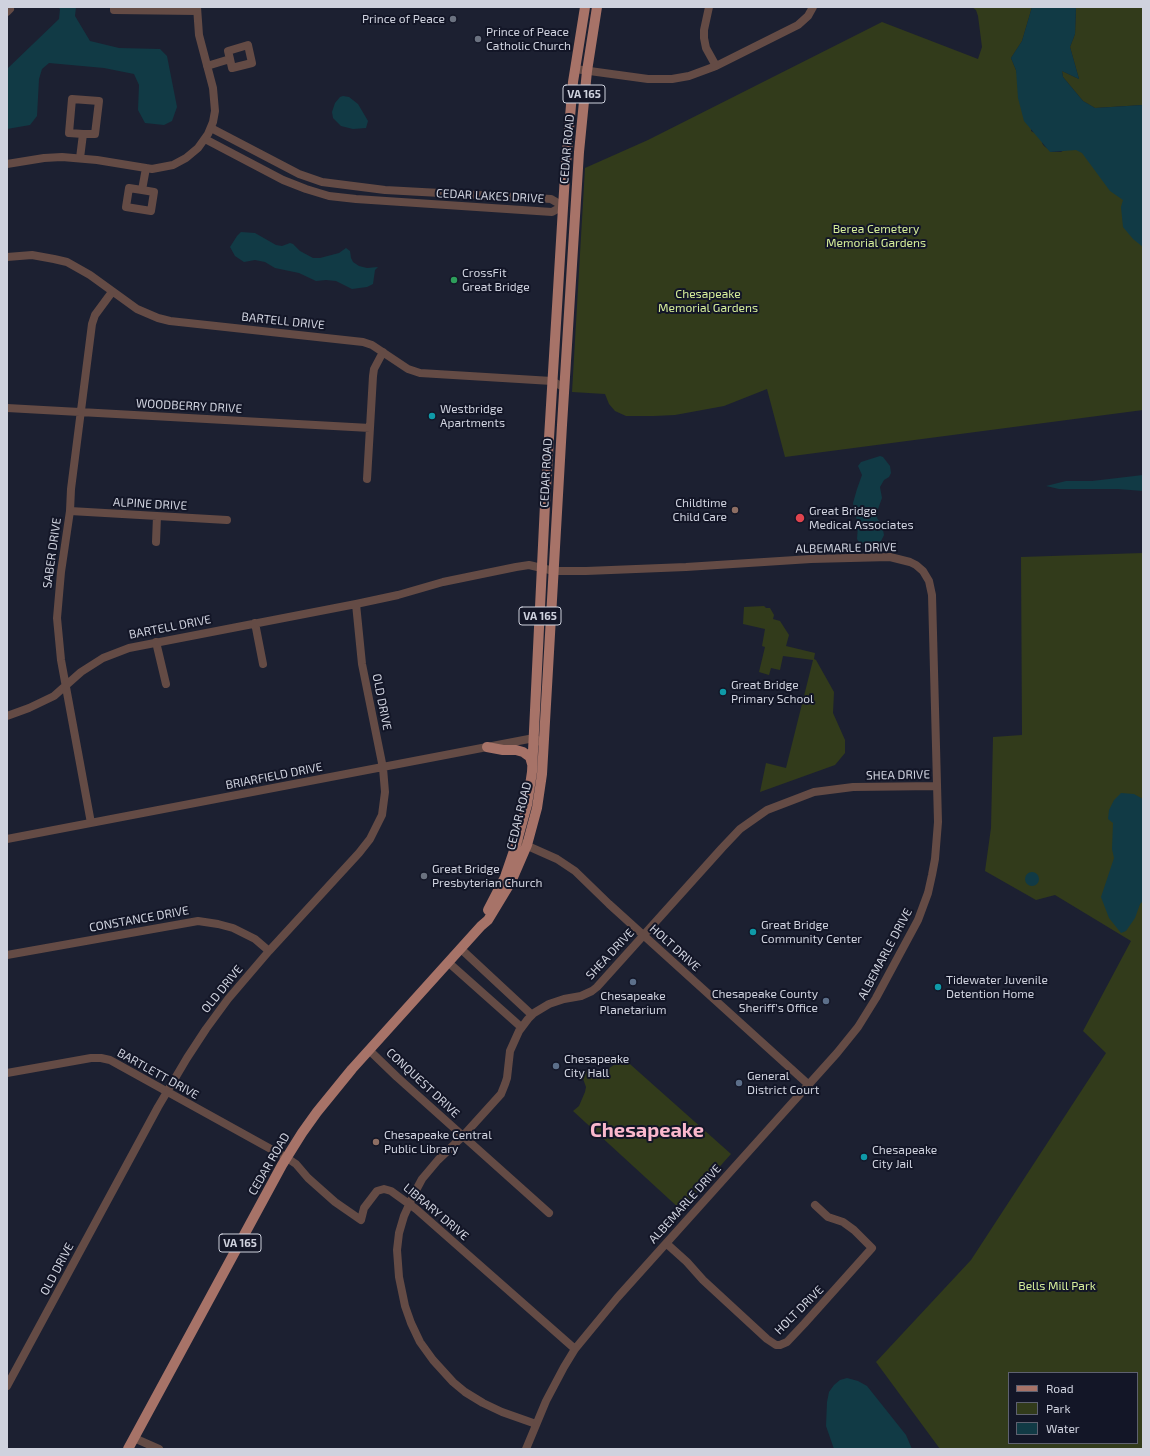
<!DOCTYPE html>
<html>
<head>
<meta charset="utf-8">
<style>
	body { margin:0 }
	#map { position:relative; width:1150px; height:1456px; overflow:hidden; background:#1c2031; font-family:"Exo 2",sans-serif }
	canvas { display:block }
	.frame { position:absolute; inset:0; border:8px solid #cfd2de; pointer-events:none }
	.legend { position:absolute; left:1008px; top:1372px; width:130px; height:72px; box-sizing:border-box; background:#131627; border:1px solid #5e6170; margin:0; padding:5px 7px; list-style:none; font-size:12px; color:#cfd2de }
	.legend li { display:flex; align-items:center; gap:8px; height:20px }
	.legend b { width:20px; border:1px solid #5e6170 }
</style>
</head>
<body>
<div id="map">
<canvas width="1150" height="1456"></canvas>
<div class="frame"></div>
<ul class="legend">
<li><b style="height:5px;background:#a77368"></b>Road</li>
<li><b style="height:11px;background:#323b1b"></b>Park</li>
<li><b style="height:11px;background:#113a45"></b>Water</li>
</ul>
</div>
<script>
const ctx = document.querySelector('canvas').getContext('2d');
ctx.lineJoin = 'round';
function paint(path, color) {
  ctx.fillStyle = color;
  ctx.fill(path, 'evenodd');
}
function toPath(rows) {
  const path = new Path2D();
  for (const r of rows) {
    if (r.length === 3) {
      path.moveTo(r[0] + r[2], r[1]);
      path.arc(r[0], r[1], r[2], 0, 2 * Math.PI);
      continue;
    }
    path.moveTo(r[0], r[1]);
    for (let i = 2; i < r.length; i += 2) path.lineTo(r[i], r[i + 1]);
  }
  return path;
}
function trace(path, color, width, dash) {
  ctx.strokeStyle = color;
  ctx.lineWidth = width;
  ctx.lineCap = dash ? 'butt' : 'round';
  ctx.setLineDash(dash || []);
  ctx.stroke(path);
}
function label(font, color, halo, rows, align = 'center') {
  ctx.font = font + ' "Exo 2",sans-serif';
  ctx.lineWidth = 4;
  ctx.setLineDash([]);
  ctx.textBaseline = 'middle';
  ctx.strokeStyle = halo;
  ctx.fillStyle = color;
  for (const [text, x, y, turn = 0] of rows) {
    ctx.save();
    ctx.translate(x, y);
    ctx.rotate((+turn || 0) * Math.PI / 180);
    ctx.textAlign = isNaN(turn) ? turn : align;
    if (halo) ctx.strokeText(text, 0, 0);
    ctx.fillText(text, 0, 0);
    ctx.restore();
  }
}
const green = toPath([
	[972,7,1032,7,1022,41,1011,58,1016,70,1031,123,1031,131,1042,137,1042,143,1044,146,1052,152,1061,152,1067,148,1072,142,1125,195,1143,243,1143,410,785,457,767,389,724,406,675,415,654,416,626,416,615,411,609,404,605,394,572,392,585,168,648,140,882,22,978,59,982,47,978,16,976,10],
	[1076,7,1143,7,1143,105,1095,108,1083,101,1063,77,1062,71,1079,79,1070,47,1075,34],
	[1143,553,1143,1449,940,1449,876,1362,971,1260,1106,1053,1083,1031,1131,941,1055,895,1036,900,985,871,991,828,993,737,1022,735,1021,557],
	[1009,1373,1137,1373,1137,1443,1009,1443],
	[764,606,766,608,770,608,774,615,773,619,780,621,789,635,786,646,815,653,814,659,816,660,834,692,833,713,845,740,845,753,835,765,760,792,766,763,786,768,813,660,783,656,780,670,771,668,769,675,759,672,765,647,762,646,765,629,743,624,744,607],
	[622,1057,731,1154,681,1210,573,1111,579,1106,585,1092,586,1087,582,1076,585,1070,597,1072,608,1069,618,1062]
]);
const water = toPath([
	[58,7,76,7,75,16,90,41,119,48,160,49,167,56,177,107,172,121,164,125,145,123,138,110,139,85,134,74,104,68,49,63,42,69,39,79,37,116,30,125,7,129,7,69,59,19,60,9],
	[1032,7,1076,7,1075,34,1070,47,1079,79,1062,71,1063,77,1083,101,1095,108,1143,105,1143,247,1133,239,1123,227,1121,207,1123,200,1110,191,1082,153,1076,150,1050,152,1024,121,1018,98,1016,70,1011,58,1022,41],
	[343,96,349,97,358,104,368,121,366,128,353,129,341,126,333,118,332,112,335,103,340,97],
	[241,232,255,233,276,245,282,246,290,243,293,244,300,251,313,258,320,258,339,253,346,248,350,251,351,258,353,262,359,266,367,268,378,267,375,270,373,284,367,287,352,289,336,281,326,280,316,281,299,273,275,268,265,262,255,260,244,262,235,256,230,247,237,236],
	[880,456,883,457,890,466,891,473,889,477,884,480,880,487,882,498,878,509,877,518,882,525,884,535,879,545,869,548,859,542,857,539,858,526,853,503,857,489,862,475,858,466,861,462],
	[1143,475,1143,491,1118,489,1059,489,1046,486,1066,481,1092,481],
	[1121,793,1134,794,1143,799,1143,901,1140,904,1135,918,1126,931,1121,933,1109,918,1101,897,1114,858,1112,849,1113,823,1108,819,1109,810,1114,800],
	[1032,879,7],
	[847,1378,858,1381,867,1386,906,1435,912,1449,834,1449,826,1426,827,1402,829,1392,834,1385,840,1380]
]);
const minor = toPath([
	[114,7,114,10,197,11],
	[709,7,704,30,704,38,706,48,716,66],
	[7,12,10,9,8,7],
	[207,66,230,59,228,51,248,45,252,63,232,68,230,59],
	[575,69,648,79,672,79,689,76,716,66,798,25,808,16,813,7],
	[211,128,299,174,322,182,385,190,551,199,563,206],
	[205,139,283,180,306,189,329,196,356,199,552,212,563,206],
	[80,158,83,134,95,134,99,101,72,99,69,133,83,134],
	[7,164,44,158,62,157,97,160,152,169,173,165,186,158,198,148,208,134,213,122,215,111,213,88,199,35,197,7],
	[142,190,154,192,151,211,126,207,129,188,142,190,146,168],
	[7,257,32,255,54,259,67,262,90,275,137,309,158,318,170,321,363,342,372,345,408,369,420,373,552,381,565,388],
	[7,408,370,428],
	[367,479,373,376,374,369,383,352],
	[70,511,227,520],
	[156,542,157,516],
	[255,623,263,664],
	[156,642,166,684],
	[7,716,29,708,54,696,81,672,103,658,129,648,356,604,398,595,443,582,516,567,529,565,554,571,586,571,686,567,811,559,890,557,910,562,916,565,923,571,929,581,932,595,938,822,935,859,932,875,928,893,918,920,876,998,858,1027,837,1053,617,1298,575,1349,564,1367,546,1401,526,1449],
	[91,823,61,660,57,618,61,572,70,511,71,489,92,324,95,315,112,292],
	[7,839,534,738,544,744],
	[521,843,557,859,575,871,609,904,809,1085],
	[461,949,532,1015],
	[7,955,198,921,218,924,233,928,255,939,269,951],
	[449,963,521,1027],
	[369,1050,397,1077,549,1213],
	[7,1073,91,1058,101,1058,110,1060,287,1158,296,1164,308,1178,335,1202,361,1220,364,1208,377,1191,384,1189,391,1191,416,1209,575,1349],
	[667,1244,687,1262,703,1280,767,1339,776,1345,780,1345,787,1342,804,1324,872,1248,854,1230,843,1222,828,1217,815,1205],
	[7,1386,158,1107,187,1058,206,1029,228,999,269,951,359,853,370,839,382,815,385,792,383,768,362,664,356,604],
	[536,1424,502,1412,483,1403,465,1392,453,1382,433,1360,420,1342,411,1323,405,1306,399,1277,397,1250,399,1233,404,1216,414,1194,422,1179,438,1160,463,1136,501,1094,505,1084,507,1078,510,1051,519,1031,528,1019,534,1013,549,1004,564,999,581,996,592,991,597,987,722,848,740,829,767,810,814,792,853,787,937,786],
	[134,1438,159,1449]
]);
const major = toPath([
	[487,747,503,750,516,750,523,752,530,757,532,764],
	[488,910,505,877,516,845,527,805,532,772,545,504,565,175,573,82,585,7],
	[128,1449,282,1165,302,1133,317,1112,352,1069,481,926,488,920,511,882,527,845,537,808,542,774,562,425,579,152,587,71,597,7]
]);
const markers = [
	[453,19,4,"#6b7280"],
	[478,39,4,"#6b7280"],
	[454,280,4,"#2e9e5b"],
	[432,416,4,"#0f9aa8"],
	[735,510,4,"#8d6e63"],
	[800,518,5,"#e0444e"],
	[723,692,4,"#0f9aa8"],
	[424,876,4,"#6b7280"],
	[753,932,4,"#0f9aa8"],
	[633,982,4,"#5c6f8a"],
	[938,987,4,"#0f9aa8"],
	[826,1001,4,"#5c6f8a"],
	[556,1066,4,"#5c6f8a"],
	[739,1083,4,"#5c6f8a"],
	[376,1142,4,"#8d6e63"],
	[864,1157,4,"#0f9aa8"]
];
const shields = [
	[584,94,42],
	[540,616,42],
	[240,1243,42]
];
const shieldNames = [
	["VA 165",584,94],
	["VA 165",540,616],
	["VA 165",240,1243]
];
const poiNames = [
	["Prince of Peace",445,19,"right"],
	["Prince of Peace",486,32],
	["Catholic Church",486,46],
	["CrossFit",462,273],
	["Great Bridge",462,287],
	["Westbridge",440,409],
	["Apartments",440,423],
	["Childtime",727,503,"right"],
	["Child Care",727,517,"right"],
	["Great Bridge",809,511],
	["Medical Associates",809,525],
	["Great Bridge",731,685],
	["Primary School",731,699],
	["Great Bridge",432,869],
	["Presbyterian Church",432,883],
	["Great Bridge",761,925],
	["Community Center",761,939],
	["Tidewater Juvenile",946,980],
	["Detention Home",946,994],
	["Chesapeake County",818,994,"right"],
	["Sheriff's Office",818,1008,"right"],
	["Chesapeake",633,996,"center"],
	["Planetarium",633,1010,"center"],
	["Chesapeake",564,1059],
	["City Hall",564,1073],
	["General",747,1076],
	["District Court",747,1090],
	["Chesapeake Central",384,1135],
	["Public Library",384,1149],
	["Chesapeake",872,1150],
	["City Jail",872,1164]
];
const streetNames = [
	["CEDAR ROAD",567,149,-85],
	["CEDAR LAKES DRIVE",490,196,3],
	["BARTELL DRIVE",283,321,6],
	["WOODBERRY DRIVE",189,406,3],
	["CEDAR ROAD",546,473,-87],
	["ALPINE DRIVE",150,504,3],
	["ALBEMARLE DRIVE",846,548,-1],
	["SABER DRIVE",52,553,-82],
	["BARTELL DRIVE",170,627,-11],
	["OLD DRIVE",382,702,79],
	["SHEA DRIVE",898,775,-1],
	["BRIARFIELD DRIVE",274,776,-11],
	["CEDAR ROAD",519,816,-76],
	["CONSTANCE DRIVE",139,919,-10],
	["HOLT DRIVE",675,948,42],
	["SHEA DRIVE",610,954,-47],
	["ALBEMARLE DRIVE",885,954,-62],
	["OLD DRIVE",222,989,-51],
	["BARTLETT DRIVE",158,1074,29],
	["CONQUEST DRIVE",423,1083,43],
	["CEDAR ROAD",269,1164,-60],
	["ALBEMARLE DRIVE",685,1204,-48],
	["LIBRARY DRIVE",436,1212,40],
	["OLD DRIVE",57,1269,-62],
	["HOLT DRIVE",799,1310,-45]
];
const parkNames = [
	["Berea Cemetery",876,229],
	["Memorial Gardens",876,243],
	["Chesapeake",708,294],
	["Memorial Gardens",708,308],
	["Bells Mill Park",1057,1286]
];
const townNames = [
	["Chesapeake",647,1130]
];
paint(green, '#323b1b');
paint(water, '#113a45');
trace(minor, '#644b45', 8);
trace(major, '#a77368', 10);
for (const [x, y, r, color] of markers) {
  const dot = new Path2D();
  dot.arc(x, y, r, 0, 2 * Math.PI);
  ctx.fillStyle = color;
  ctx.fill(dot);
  trace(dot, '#131627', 1.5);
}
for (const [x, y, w] of shields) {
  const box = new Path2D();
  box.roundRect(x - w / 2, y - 9, w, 18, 3);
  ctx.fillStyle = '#131627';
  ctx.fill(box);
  trace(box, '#cfd2de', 1);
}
label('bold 11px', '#cfd2de', null, shieldNames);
label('12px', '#cfd2de', '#131627', poiNames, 'left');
label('12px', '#cfd2de', '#131627', streetNames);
label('12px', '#d5ed99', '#131627', parkNames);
label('bold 20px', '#fab8cc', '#131627', townNames);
</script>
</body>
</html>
